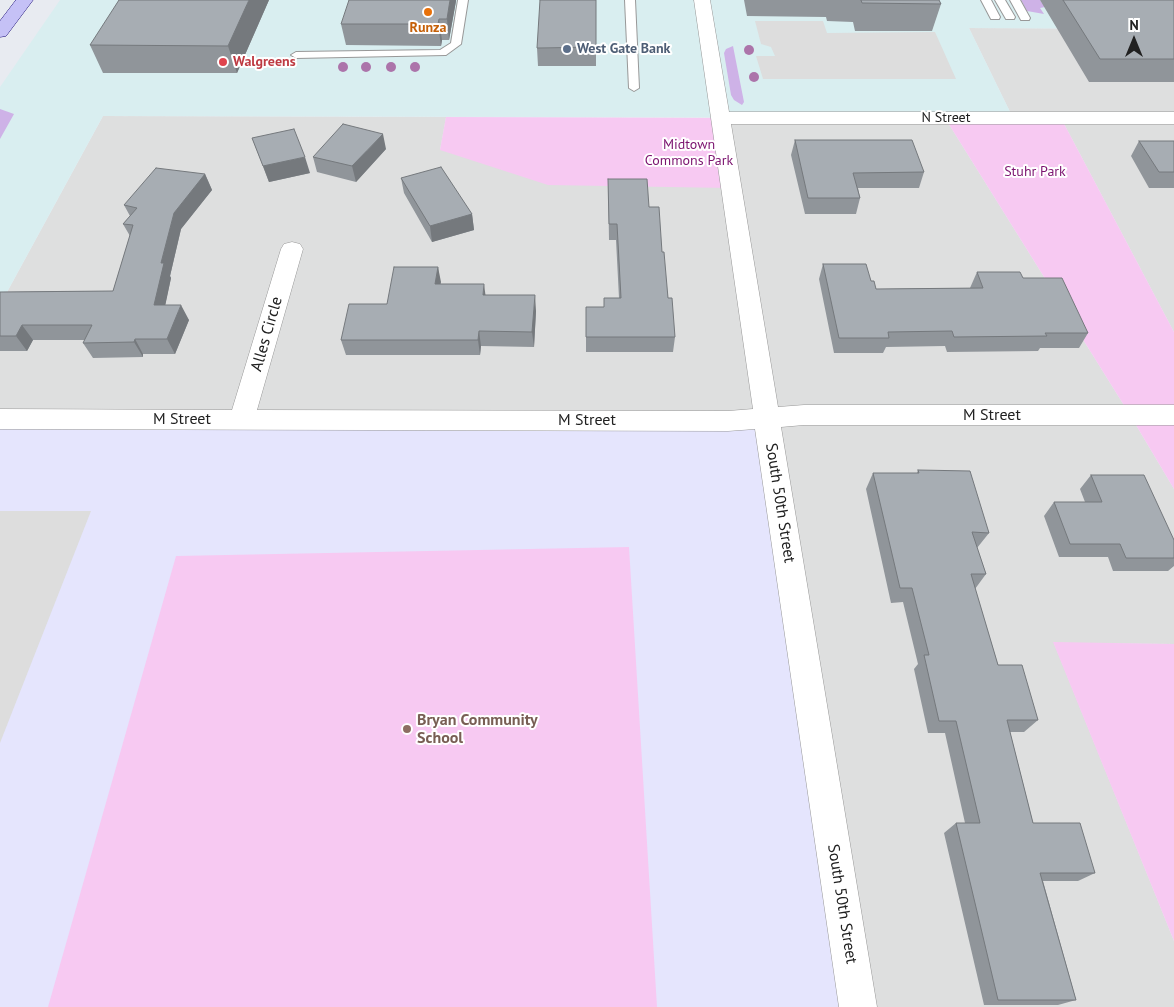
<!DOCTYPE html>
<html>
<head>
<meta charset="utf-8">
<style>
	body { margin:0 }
	#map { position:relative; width:1174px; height:1007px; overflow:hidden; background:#e8ebf1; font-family:"PT Sans",sans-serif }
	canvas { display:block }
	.north { position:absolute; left:1109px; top:15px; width:50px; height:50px; -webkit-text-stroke:4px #fff; paint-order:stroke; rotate:0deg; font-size:14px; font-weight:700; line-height:20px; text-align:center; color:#212121 }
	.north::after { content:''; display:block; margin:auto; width:18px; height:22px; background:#212121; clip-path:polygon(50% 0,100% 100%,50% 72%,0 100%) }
</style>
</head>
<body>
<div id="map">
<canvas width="1174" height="1007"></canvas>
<div class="north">N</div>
</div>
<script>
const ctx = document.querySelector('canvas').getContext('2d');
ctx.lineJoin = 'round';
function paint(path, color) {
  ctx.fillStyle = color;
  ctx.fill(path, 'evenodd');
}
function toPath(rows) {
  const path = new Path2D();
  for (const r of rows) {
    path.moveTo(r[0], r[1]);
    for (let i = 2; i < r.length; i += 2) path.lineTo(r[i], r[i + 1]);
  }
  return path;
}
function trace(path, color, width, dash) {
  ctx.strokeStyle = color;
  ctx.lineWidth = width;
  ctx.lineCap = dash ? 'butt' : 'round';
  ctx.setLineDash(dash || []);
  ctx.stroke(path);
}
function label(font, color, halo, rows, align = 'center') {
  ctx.font = font + ' "PT Sans",sans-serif';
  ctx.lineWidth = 4;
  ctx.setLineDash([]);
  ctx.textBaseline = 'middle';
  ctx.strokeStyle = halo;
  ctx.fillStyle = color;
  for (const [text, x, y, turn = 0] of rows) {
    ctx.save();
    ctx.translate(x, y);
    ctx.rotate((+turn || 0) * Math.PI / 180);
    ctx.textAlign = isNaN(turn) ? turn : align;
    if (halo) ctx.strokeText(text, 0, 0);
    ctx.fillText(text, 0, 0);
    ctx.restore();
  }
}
const residential = toPath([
	[969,28,1174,29,1174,332,1061,118,1013,118],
	[103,116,446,117,440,150,719,118,945,118,1130,415,1174,489,1174,644,1054,643,1174,941,1174,1007,858,1007,0,419,0,305]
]);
const commercial = toPath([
	[60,0,1174,0,1174,29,969,28,1013,118,103,116,0,305,0,87]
]);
const education = toPath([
	[766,417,858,1007,0,1007,0,419]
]);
const grass = toPath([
	[1021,0,1040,0,1045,7,1040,8,1044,14,1027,11],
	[733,46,744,102,742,105,734,100,731,95,724,53,726,49],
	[0,109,14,114,0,139]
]);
const park = toPath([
	[446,117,719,118,730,188,548,185,440,150],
	[945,118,1061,118,1174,332,1174,489,1130,415],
	[629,547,657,1007,48,1007,176,556],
	[1053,642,1174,644,1174,941]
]);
const parking = toPath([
	[755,21,823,21,827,33,935,32,956,79,763,79,756,56,775,56,771,47,761,44],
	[0,511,91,511,0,743]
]);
const service = toPath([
	[458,0,468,0,461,44,446,55,296,58,291,55,296,52,440,50,451,43,458,0],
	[625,0,635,0,639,88,634,91,629,88,625,0],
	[981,0,991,0,1000,17,999,19,991,19,981,0],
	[995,0,1005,0,1015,17,1014,19,1006,19,995,0],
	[1010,0,1020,0,1030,18,1029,20,1021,20,1010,0]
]);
const minor = toPath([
	[694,0,710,0,729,112,1174,112,1174,124,731,124,778,407,804,405,1174,405,1174,425,804,425,781,427,877,1007,839,1007,755,429,728,431,0,429,0,409,232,410,281,249,284,244,292,242,300,244,303,249,257,410,728,411,753,409,694,0]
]);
const secondary = toPath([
	[16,0,33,0,6,36,0,37,0,21,16,0]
]);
const trees = [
	[749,50],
	[343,67],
	[366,67],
	[391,67],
	[415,67],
	[754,77]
];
const wall = toPath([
	[269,0,237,73,103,73,90,45],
	[744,0,939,0,941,4,932,31,855,31,853,22,827,21,826,17,747,16],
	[1040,0,1174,0,1174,82,1089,82],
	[456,1,449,40,442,40,441,46,346,45,341,24],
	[596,47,596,66,538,66,537,48],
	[252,138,310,173,269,182],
	[795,140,924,172,919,188,858,188,860,198,856,214,805,214,791,155],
	[1139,141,1174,141,1174,188,1149,188,1131,156],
	[386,149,356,182,317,172,313,157],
	[205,174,212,190,181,229,170,276,171,278,165,305,189,320,175,354,143,354,143,357,93,358,83,343,85,340,33,340,27,351,0,351,0,292,113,291,130,236,123,224,130,216,124,205],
	[401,178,472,214,474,230,432,242,404,193],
	[608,179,649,207,662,252,668,298,675,337,673,352,586,352,586,307,604,307,619,298,616,240,609,240],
	[823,264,871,281,876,289,970,288,977,272,1023,278,1088,333,1079,348,1040,348,1038,351,947,352,945,346,886,347,883,353,834,353,819,279],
	[438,267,440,284,486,295,536,311,534,347,481,346,480,355,346,355,341,340,387,304],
	[918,470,989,533,977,548,986,574,975,589,998,665,1038,720,1024,732,1010,732,1033,823,1095,873,1078,881,1043,881,1076,1000,1058,1005,984,1005,944,833,956,823,965,823,945,733,928,733,914,669,918,664,903,602,891,603,866,489,873,473,917,473],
	[1091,475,1174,540,1174,566,1168,571,1113,571,1108,557,1059,557,1044,516,1054,502,1085,502,1080,489]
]);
const shadedWall = toPath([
	[249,0,269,0,237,73,228,46],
	[450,0,456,0,456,1,449,40,447,19],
	[439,19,442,40,441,46,438,24],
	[383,134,386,149,356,182,352,166],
	[305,157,310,173,269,182,263,166],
	[205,174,212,190,181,229,170,276,171,278,162,321,154,305,161,263,174,213],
	[472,214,474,230,432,242,430,226],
	[438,267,441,282,438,299,435,284],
	[484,284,486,299,483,295],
	[535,295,536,311,534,347,532,332],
	[181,305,189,320,175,354,167,339],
	[22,325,33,340,27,351,16,336],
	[479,331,481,346,480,355,478,340],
	[135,339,143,354,143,357,134,342]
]);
const building = toPath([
	[119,0,249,0,228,46,90,45,119,0],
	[349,0,450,0,447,19,439,19,438,24,341,24,349,0],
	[540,0,596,0,596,47,537,48,540,0],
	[861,0,939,0,941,4,862,3,861,0],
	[1063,0,1174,0,1174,59,1100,59,1063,0],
	[343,124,383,134,352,166,313,157,343,124],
	[294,129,305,157,263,166,252,138,294,129],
	[795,140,912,140,924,172,853,173,860,198,808,198,795,140],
	[1139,141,1174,141,1174,172,1159,172,1139,141],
	[441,167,472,214,430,226,401,178,441,167],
	[156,168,205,174,174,213,161,263,164,263,154,305,181,305,167,339,135,339,134,342,83,343,92,325,22,325,16,336,0,336,0,292,113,291,133,225,123,224,137,208,124,205,156,168],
	[608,179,647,179,649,207,659,207,662,252,664,252,668,298,672,298,675,337,586,337,586,307,604,307,604,298,621,298,617,224,609,224,608,179],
	[823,264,866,264,871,281,874,281,876,289,983,288,977,272,1020,272,1023,278,1062,278,1088,333,1045,333,1047,336,954,337,952,331,888,332,889,338,839,338,823,264],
	[394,267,438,267,435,284,484,284,483,295,535,295,532,332,479,331,478,340,341,340,349,304,387,304,394,267],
	[918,470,970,471,989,533,972,532,986,574,971,574,998,665,1022,665,1038,720,1007,720,1033,823,1080,823,1095,873,1040,873,1076,1000,998,1000,956,823,980,823,956,721,939,721,924,655,929,655,912,588,900,588,873,473,919,473,918,470],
	[1091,475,1144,475,1174,540,1174,558,1126,558,1120,544,1070,544,1054,502,1102,502,1091,475]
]);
const markers = [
	[428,12,5,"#e8710a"],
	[567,49,5,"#5c6f8a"],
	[223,62,5,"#e0444e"],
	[407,729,5,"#8d6e63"]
];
const farFoodnames = [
	["Runza",428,28]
];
const farServicenames = [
	["West Gate Bank",577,49]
];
const farHealthnames = [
	["Walgreens",233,62]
];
const farStreetnames = [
	["N Street",946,118]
];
const farParknames = [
	["Midtown",689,145],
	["Commons Park",689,161],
	["Stuhr Park",1035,172]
];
const streetNames = [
	["Alles Circle",267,334,-74],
	["M Street",992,415],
	["M Street",182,419],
	["M Street",587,420],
	["South 50th Street",780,503,81],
	["South 50th Street",842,904,81]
];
const educationNames = [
	["Bryan Community",417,720],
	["School",417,738]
];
paint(residential, '#dedfdf');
paint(commercial, '#d9eef0');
paint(education, '#e5e5fd');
paint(grass, '#ceb2e7');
paint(park, '#f7c9f2');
paint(parking, '#ddd');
trace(service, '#989898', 2);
trace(minor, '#989898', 1);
trace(secondary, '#1a0c74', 1);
paint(service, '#fff');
paint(minor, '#fff');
paint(secondary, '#c5c1f6');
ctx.fillStyle = '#ac74aa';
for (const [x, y] of trees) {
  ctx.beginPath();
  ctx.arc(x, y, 5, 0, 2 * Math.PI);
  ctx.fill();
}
paint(wall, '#90959a');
paint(shadedWall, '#75797d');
paint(building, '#a7adb3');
trace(building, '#75797d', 1);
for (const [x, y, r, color] of markers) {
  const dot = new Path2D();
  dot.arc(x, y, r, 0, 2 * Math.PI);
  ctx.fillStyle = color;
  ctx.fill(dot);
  trace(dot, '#fff', 2);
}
label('bold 14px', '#c56008', '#fff', farFoodnames);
label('bold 14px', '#4e5e75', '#fff', farServicenames, 'left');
label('bold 14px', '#be3a42', '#fff', farHealthnames, 'left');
label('14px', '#212121', '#fff', farStreetnames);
label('14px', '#7b136f', '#fff', farParknames);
label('16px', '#212121', '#fff', streetNames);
label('bold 16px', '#785e54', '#fff', educationNames, 'left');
</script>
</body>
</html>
